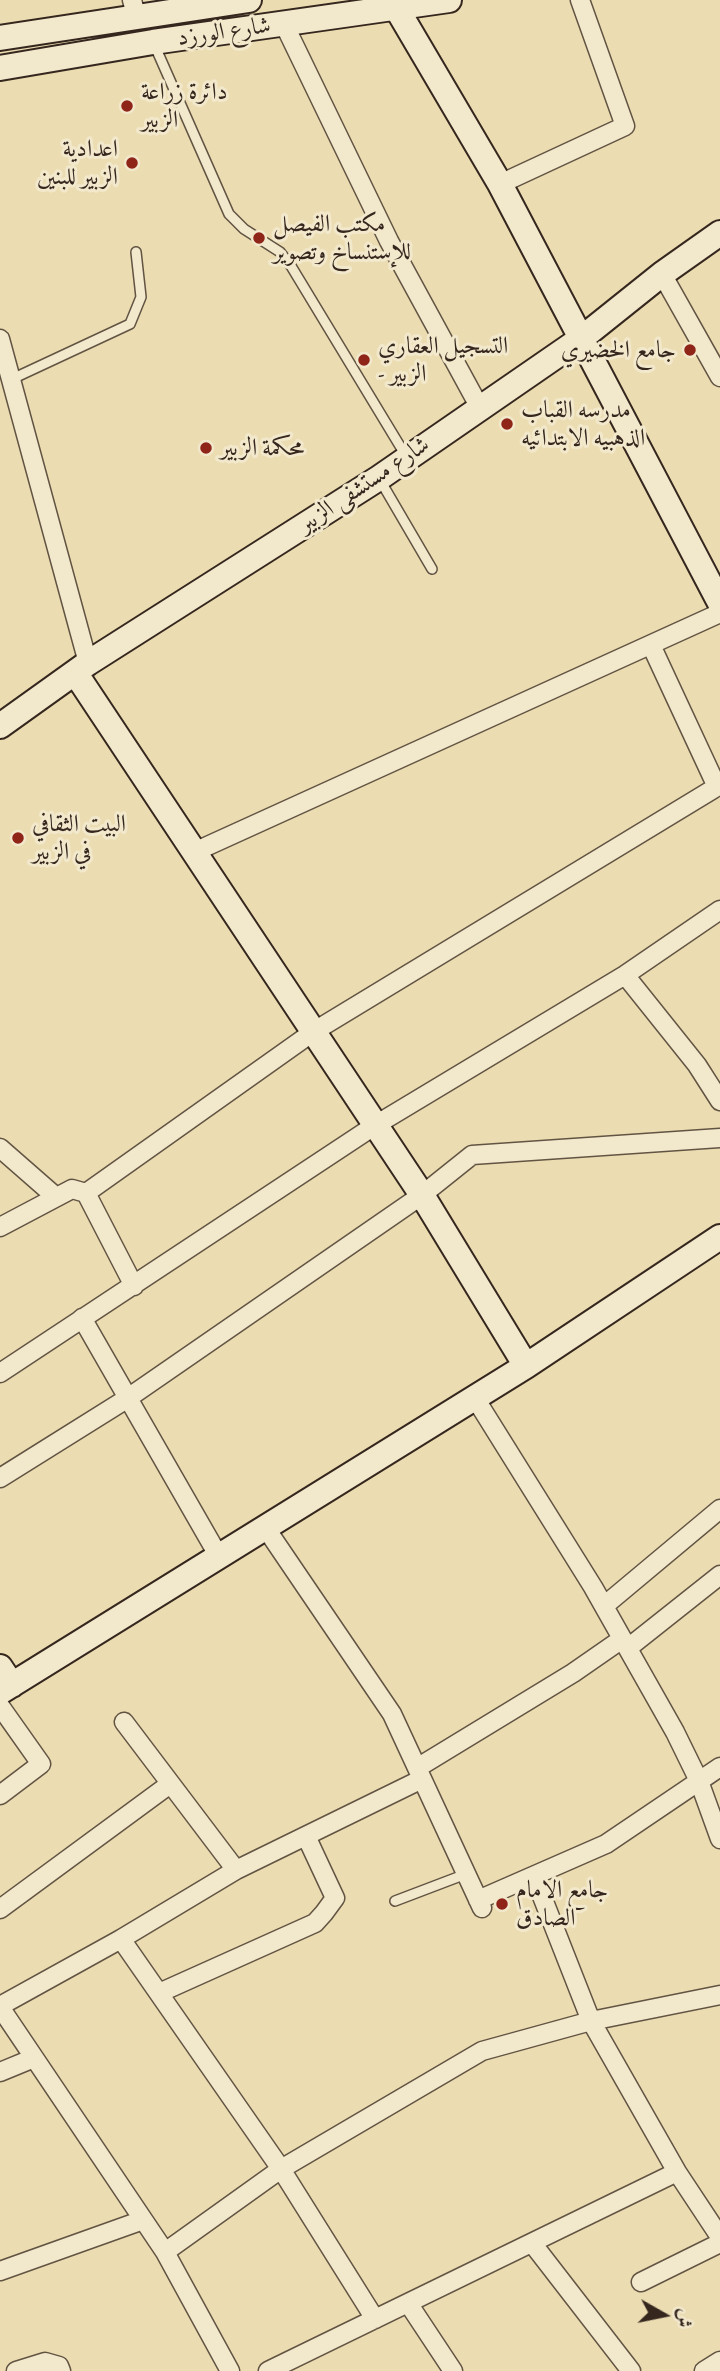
<!DOCTYPE html>
<html>
<head>
<meta charset="utf-8">
<style>
	body { margin:0 }
	#map { position:relative; width:720px; height:2371px; overflow:hidden; background:#ebdcb1; font-family:"EB Garamond",Amiri,serif }
	canvas { display:block }
	.north { position:absolute; left:629px; top:2280px; width:70px; height:70px; -webkit-text-stroke:5px #f2e8cc; paint-order:stroke; rotate:99deg; font-size:19px; font-weight:700; line-height:28px; text-align:center; color:#35271e }
	.north::after { content:''; display:block; margin:auto; width:24px; height:32px; background:#35271e; clip-path:polygon(50% 0,100% 100%,50% 72%,0 100%) }
</style>
</head>
<body>
<div id="map">
<canvas width="720" height="2371"></canvas>
<div class="north">ش</div>
</div>
<script>
const ctx = document.querySelector('canvas').getContext('2d');
ctx.lineJoin = 'round';
function toPath(rows) {
  const path = new Path2D();
  for (const r of rows) {
    path.moveTo(r[0], r[1]);
    for (let i = 2; i < r.length; i += 2) path.lineTo(r[i], r[i + 1]);
  }
  return path;
}
function trace(path, color, width, dash) {
  ctx.strokeStyle = color;
  ctx.lineWidth = width;
  ctx.lineCap = dash ? 'butt' : 'round';
  ctx.setLineDash(dash || []);
  ctx.stroke(path);
}
function label(font, color, halo, rows, align = 'center') {
  ctx.font = font + ' "EB Garamond",Amiri,serif';
  ctx.lineWidth = 6;
  ctx.setLineDash([]);
  ctx.textBaseline = 'middle';
  ctx.strokeStyle = halo;
  ctx.fillStyle = color;
  for (const [text, x, y, turn = 0] of rows) {
    ctx.save();
    ctx.translate(x, y);
    ctx.rotate((+turn || 0) * Math.PI / 180);
    ctx.textAlign = isNaN(turn) ? turn : align;
    if (halo) ctx.strokeText(text, 0, 0);
    ctx.fillText(text, 0, 0);
    ctx.restore();
  }
}
const lane = toPath([
	[154,44,229,214,244,229,280,252,291,266,406,456],
	[12,379,130,324,141,297,136,252],
	[380,480,432,569],
	[395,1901,466,1874]
]);
const street = toPath([
	[132,0,137,19],
	[284,24,389,241,480,408],
	[500,184,625,126,580,0],
	[662,274,720,377],
	[0,339,88,663],
	[651,645,717,787],
	[192,853,720,613],
	[625,975,697,1065,720,1101],
	[0,1148,56,1197],
	[86,1193,313,1032,720,785],
	[0,1227,72,1189,86,1193,134,1286],
	[82,1318,218,1555],
	[0,1373,374,1126,625,975,720,910],
	[475,1398,593,1587,675,1732,699,1781,720,1839],
	[0,1478,128,1398,422,1195,472,1155,720,1138],
	[265,1527,392,1714,482,1908],
	[604,1606,720,1509],
	[628,1648,720,1575],
	[0,1706,41,1764,0,1795],
	[124,1722,236,1870],
	[417,1768,573,1673,622,1639],
	[534,1876,591,2021,677,2172,720,2237],
	[478,1900,606,1844,720,1767],
	[0,1909,170,1784],
	[121,1939,281,2169,375,2319],
	[159,1993,315,1923,324,1913,335,1898,306,1836],
	[0,2006,121,1939,236,1870,422,1779],
	[0,2007,165,2252,230,2371],
	[0,2072,34,2058],
	[532,2243,631,2371],
	[165,2252,281,2169,482,2051,591,2021,720,1995],
	[0,2271,143,2220],
	[641,2282,720,2243],
	[408,2303,453,2371],
	[16,2371,45,2362,59,2366,61,2371],
	[268,2371,677,2172],
	[704,2371,720,2361]
]);
const secondary = toPath([
	[397,9,500,184,720,603],
	[0,38,249,0],
	[0,68,153,42,449,0],
	[76,674,422,1195,526,1366],
	[0,726,88,663,379,478,582,338,662,274,720,233],
	[0,1667,12,1685],
	[0,1692,526,1366,720,1237]
]);
const markers = [
	[127,106,7,"#8f2418"],
	[132,163,7,"#8f2418"],
	[259,238,7,"#8f2418"],
	[690,350,7,"#8f2418"],
	[364,360,7,"#8f2418"],
	[507,424,7,"#8f2418"],
	[206,448,7,"#8f2418"],
	[18,838,7,"#8f2418"],
	[502,1904,7,"#8f2418"]
];
const streetNames = [
	["شارع الورزد",224,32,-8],
	["شارع مستشفى الزبير",364,485,-34]
];
const poiNames = [
	["دائرة زراعة",141,92],
	["الزبير",141,120],
	["اعدادية",118,149,"right"],
	["الزبير للبنين",118,177,"right"],
	["مكتب الفيصل",273,224],
	["للإستنساخ وتصوير",273,252],
	["التسجيل العقاري",378,346],
	["- الزبير",378,374],
	["جامع الخضيري",676,350,"right"],
	["مدرسه القباب",521,410],
	["الذهبيه الابتدائيه",521,438],
	["محكمة الزبير",220,448],
	["البيت الثقافي",32,824],
	["في الزبير",32,852],
	["جامع الامام",516,1890],
	["الصادق",516,1918]
];
trace(lane, '#625443', 12);
trace(street, '#625443', 21);
trace(secondary, '#35271e', 28);
trace(lane, '#f2e8cc', 9);
trace(street, '#f2e8cc', 18);
trace(secondary, '#f2e8cc', 24);
for (const [x, y, r, color] of markers) {
  const dot = new Path2D();
  dot.arc(x, y, r, 0, 2 * Math.PI);
  ctx.fillStyle = color;
  ctx.fill(dot);
  trace(dot, '#f2e8cc', 2.5);
}
label('24px', '#35271e', '#f2e8cc', streetNames);
label('24px', '#35271e', '#f2e8cc', poiNames, 'left');
</script>
</body>
</html>
